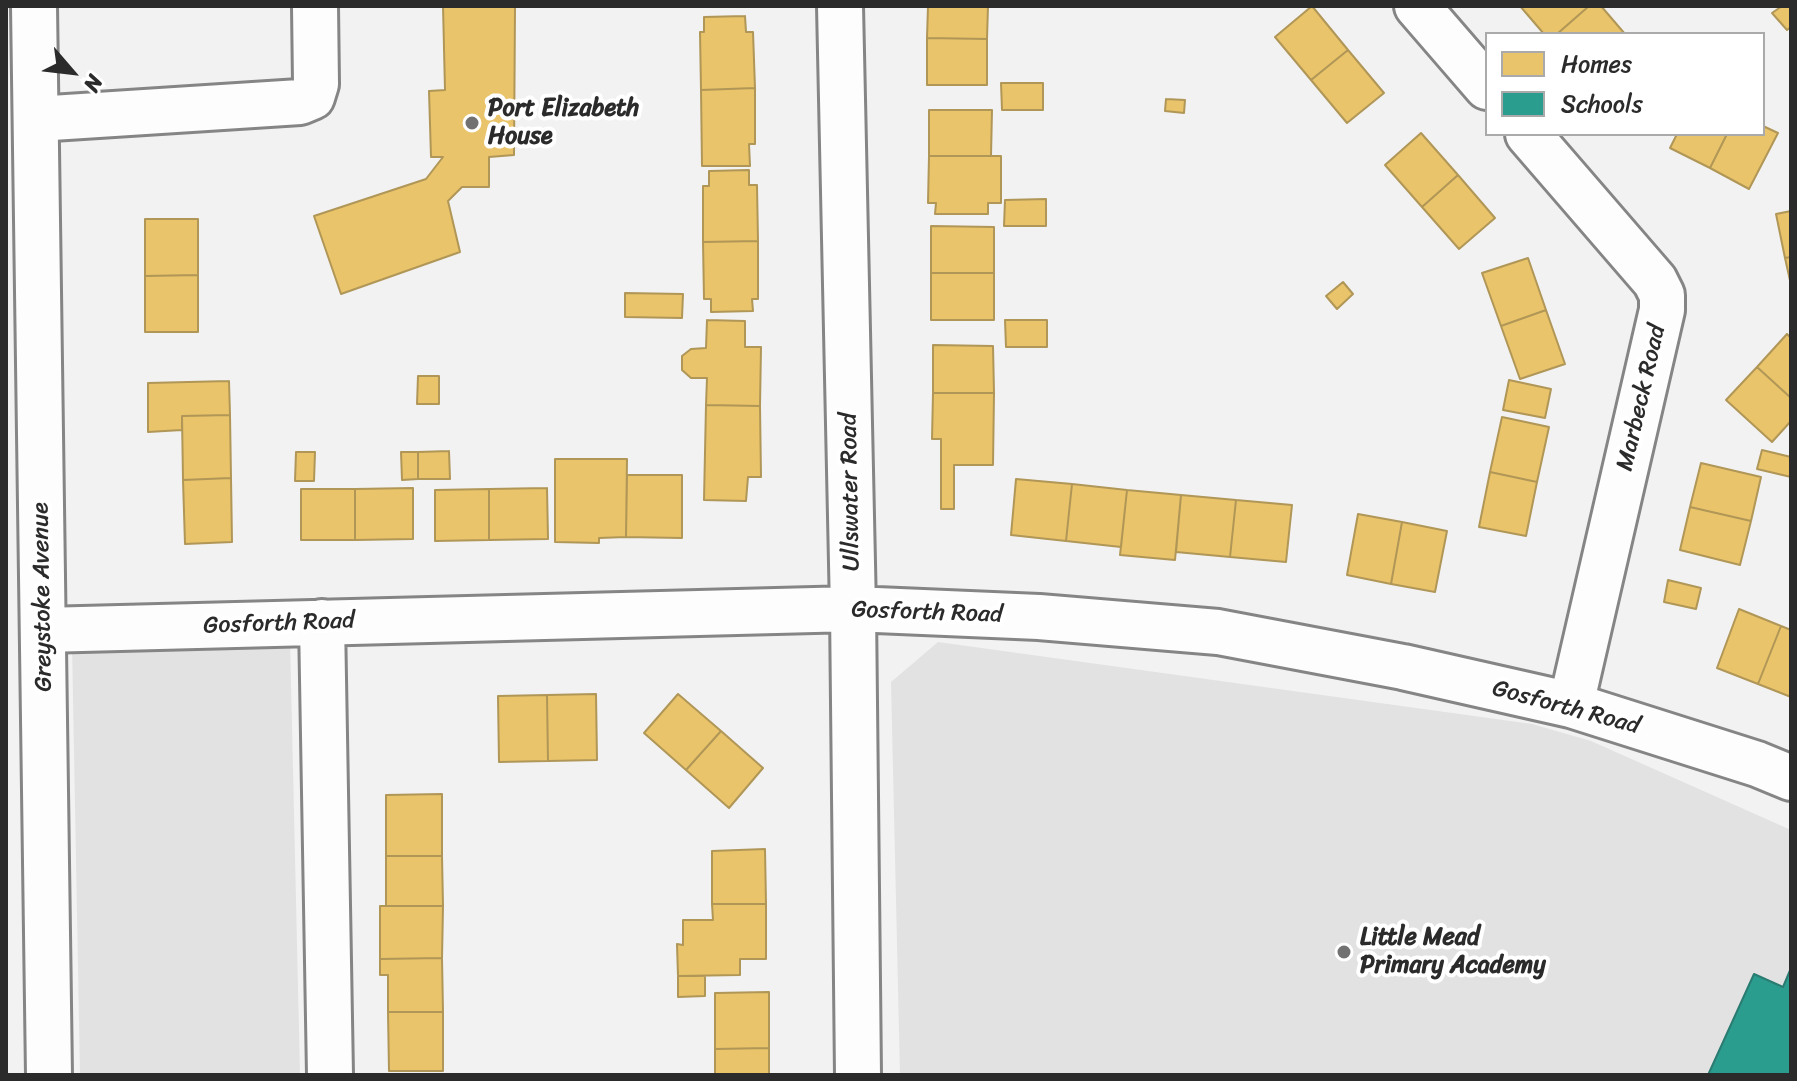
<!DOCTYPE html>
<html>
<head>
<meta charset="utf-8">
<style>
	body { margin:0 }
	#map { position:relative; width:1797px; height:1081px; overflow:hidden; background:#f2f2f2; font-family:Sriracha,sans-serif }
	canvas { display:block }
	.frame { position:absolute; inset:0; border:8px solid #2b2b2b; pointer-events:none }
	.legend { position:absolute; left:1485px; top:32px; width:280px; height:104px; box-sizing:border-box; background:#fff; border:2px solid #aaa; margin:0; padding:10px 14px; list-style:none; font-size:24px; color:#2b2b2b }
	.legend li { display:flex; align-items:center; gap:16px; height:40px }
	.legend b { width:40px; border:2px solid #aaa }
	.north { position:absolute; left:32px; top:32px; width:80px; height:80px; -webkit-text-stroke:6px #fff; paint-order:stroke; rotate:118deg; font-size:22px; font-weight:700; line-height:32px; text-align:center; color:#2b2b2b }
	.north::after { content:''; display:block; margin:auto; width:28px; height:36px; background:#2b2b2b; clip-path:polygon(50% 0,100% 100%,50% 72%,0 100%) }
</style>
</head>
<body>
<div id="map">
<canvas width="1797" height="1081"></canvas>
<div class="frame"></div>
<ul class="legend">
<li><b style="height:22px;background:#e9c46a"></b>Homes</li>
<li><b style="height:22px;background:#2a9d8f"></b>Schools</li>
</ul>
<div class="north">N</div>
</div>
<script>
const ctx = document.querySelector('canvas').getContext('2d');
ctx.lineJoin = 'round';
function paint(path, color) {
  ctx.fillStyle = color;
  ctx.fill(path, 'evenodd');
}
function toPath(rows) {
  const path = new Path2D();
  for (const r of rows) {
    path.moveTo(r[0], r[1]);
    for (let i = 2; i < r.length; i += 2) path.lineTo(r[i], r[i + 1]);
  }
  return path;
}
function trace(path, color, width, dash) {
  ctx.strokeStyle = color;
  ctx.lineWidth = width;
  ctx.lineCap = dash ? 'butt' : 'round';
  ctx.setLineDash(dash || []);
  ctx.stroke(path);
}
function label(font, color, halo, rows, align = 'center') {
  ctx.font = font + ' Sriracha,sans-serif';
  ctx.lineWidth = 8;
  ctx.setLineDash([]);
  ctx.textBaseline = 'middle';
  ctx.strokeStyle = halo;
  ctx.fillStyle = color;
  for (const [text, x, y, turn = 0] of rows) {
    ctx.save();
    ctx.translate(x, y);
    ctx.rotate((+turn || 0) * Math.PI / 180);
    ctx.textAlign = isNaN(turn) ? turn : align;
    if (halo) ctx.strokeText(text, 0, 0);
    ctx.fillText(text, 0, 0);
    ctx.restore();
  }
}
const built = toPath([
	[290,639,300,1075,80,1075,72,644],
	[938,642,1532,724,1591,741,1791,830,1791,1075,900,1075,891,682]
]);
const homes = toPath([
	[443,6,515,6,514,155,489,157,489,187,462,187,448,201,460,252,341,294,314,216,426,179,443,157,431,157,429,91,445,90,443,6],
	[678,6,753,6,753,7,680,7,678,6],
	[928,6,988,6,987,39,927,38,928,6],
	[1312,6,1348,50,1311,80,1275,37,1312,6],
	[1520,6,1589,6,1557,34,1544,34,1520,6],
	[1589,6,1601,6,1625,34,1557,34,1589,6],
	[1782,6,1791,6,1791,27,1787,30,1772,13,1782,6],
	[745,16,746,32,753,32,755,88,701,90,700,32,704,32,704,17,745,16],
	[927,38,987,39,987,85,927,85,927,38],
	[1348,50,1384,93,1347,123,1311,80,1348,50],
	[1001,83,1043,83,1043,110,1002,110,1001,83],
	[755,88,755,144,749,144,750,166,702,166,701,90,755,88],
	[1166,99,1185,100,1184,113,1165,111,1166,99],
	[929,110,992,110,991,156,929,156,929,110],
	[1763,126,1778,133,1749,189,1710,168,1727,134,1763,134,1763,126],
	[1421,133,1458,175,1422,207,1385,165,1421,133],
	[1677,134,1727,134,1710,168,1670,148,1677,134],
	[929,156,1001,156,1001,203,988,203,988,214,935,214,936,203,928,203,929,156],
	[749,170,749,185,757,185,758,241,703,242,703,186,709,186,709,171,749,170],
	[1458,175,1495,218,1459,249,1422,207,1458,175],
	[1046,199,1046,226,1004,226,1005,200,1046,199],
	[1791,211,1791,257,1785,258,1776,214,1791,211],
	[145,219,198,219,198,275,145,276,145,219],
	[931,226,994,227,994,273,931,273,931,226],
	[758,241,758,299,752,299,753,311,711,312,711,299,704,299,703,242,758,241],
	[1791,257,1791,285,1785,258,1791,257],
	[1528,258,1546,310,1501,326,1482,273,1528,258],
	[931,273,994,273,994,320,931,320,931,273],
	[198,275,198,332,145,332,145,276,198,275],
	[1343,282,1353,294,1337,309,1326,296,1343,282],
	[625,293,683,294,682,318,625,317,625,293],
	[1546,310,1565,364,1520,379,1501,326,1546,310],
	[707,320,745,321,745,347,761,347,760,406,706,405,707,378,691,378,682,370,682,356,691,349,706,348,707,320],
	[1005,320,1047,320,1047,347,1006,347,1005,320],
	[1787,334,1791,338,1791,398,1757,367,1787,334],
	[933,345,993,346,994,393,933,393,933,345],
	[1757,367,1791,398,1791,421,1772,442,1726,400,1757,367],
	[418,376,439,376,439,404,417,404,418,376],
	[1509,380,1551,389,1545,418,1503,410,1509,380],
	[229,381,230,415,182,416,182,430,148,432,148,383,229,381],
	[933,393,994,393,993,465,954,465,954,509,941,509,941,439,932,439,933,393],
	[706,405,760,406,761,477,748,477,746,501,704,500,706,405],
	[230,415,231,478,183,480,182,416,230,415],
	[1502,417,1549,427,1537,482,1490,472,1502,417],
	[1762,450,1791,457,1791,477,1757,469,1762,450],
	[449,451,450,479,418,479,418,452,449,451],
	[296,452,315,452,314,481,295,481,296,452],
	[401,452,418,452,418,479,402,480,401,452],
	[555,459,627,459,626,537,599,538,599,543,555,542,555,459],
	[1701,463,1761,477,1751,521,1690,507,1701,463],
	[1490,472,1537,482,1526,536,1479,527,1490,472],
	[627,475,682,475,682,538,626,537,627,475],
	[231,478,232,542,185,544,183,480,231,478],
	[1016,479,1072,484,1066,541,1011,535,1016,479],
	[1072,484,1127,490,1121,547,1066,541,1072,484],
	[413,488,413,539,355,540,355,489,413,488],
	[547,488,548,539,489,540,489,489,547,488],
	[301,489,355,489,355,540,301,540,301,489],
	[489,489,489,540,435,541,435,490,489,489],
	[1127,490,1181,495,1175,560,1120,555,1127,490],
	[1181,495,1236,500,1230,557,1176,552,1181,495],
	[1236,500,1292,505,1286,562,1230,557,1236,500],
	[1690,507,1751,521,1740,565,1680,550,1690,507],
	[1358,514,1402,522,1391,584,1347,575,1358,514],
	[1402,522,1447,531,1435,592,1391,584,1402,522],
	[1668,580,1701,588,1696,609,1664,602,1668,580],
	[1739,609,1781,626,1758,684,1717,668,1739,609],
	[1781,626,1791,630,1791,697,1758,684,1781,626],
	[596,694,597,760,548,761,547,695,596,694],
	[678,694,721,731,686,770,644,733,678,694],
	[547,695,548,761,499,762,498,696,547,695],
	[721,731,763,768,729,808,686,770,721,731],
	[442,794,442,856,386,856,386,795,442,794],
	[765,849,766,904,712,904,712,851,765,849],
	[386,856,442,856,443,906,386,906,386,856],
	[712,904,766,904,766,959,740,959,740,975,678,976,677,944,683,945,683,920,713,920,712,904],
	[380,906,443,906,442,958,380,959,380,906],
	[442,958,443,1012,388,1012,388,975,380,975,380,959,442,958],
	[678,976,705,976,705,996,678,997,678,976],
	[769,992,769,1048,715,1049,715,993,769,992],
	[388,1012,443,1012,443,1071,389,1071,388,1012],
	[769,1048,769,1075,715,1075,715,1049,769,1048]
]);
const schools = toPath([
	[1791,968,1791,1075,1708,1075,1754,974,1783,987,1791,968]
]);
const street = toPath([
	[840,6,853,609,858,1075],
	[1417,6,1487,87],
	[36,119,300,102,312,97,316,84,315,6],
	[1528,134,1655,281,1662,295,1662,310,1571,705],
	[322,622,330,1075],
	[43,630,853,609,1039,617,1218,632,1403,667,1571,705,1757,764,1791,778]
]);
const secondary = toPath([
	[34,6,49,1075]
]);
const markers = [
	[472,123,8,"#717171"],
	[1344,952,8,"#717171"]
];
const poiNames = [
	["Port Elizabeth",488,109],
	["House",488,137],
	["Little Mead",1360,938],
	["Primary Academy",1360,966]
];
const streetNames = [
	["Marbeck Road",1642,398,-77],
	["Ullswater Road",851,492,-91],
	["Greystoke Avenue",43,597,-91],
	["Gosforth Road",927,613,2],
	["Gosforth Road",279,624,-2],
	["Gosforth Road",1566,708,15]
];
paint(built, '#e2e2e2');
paint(homes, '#e9c46a');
trace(homes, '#b09657', 2);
paint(schools, '#2a9d8f');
trace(schools, '#2a7b71', 2);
trace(street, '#858585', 50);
trace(secondary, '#858585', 50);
trace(street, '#fdfdfd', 44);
trace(secondary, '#fdfdfd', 44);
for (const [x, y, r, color] of markers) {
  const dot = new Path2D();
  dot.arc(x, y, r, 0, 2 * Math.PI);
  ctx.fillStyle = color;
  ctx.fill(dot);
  trace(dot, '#fff', 3);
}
label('bold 24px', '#2b2b2b', '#fff', poiNames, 'left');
label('24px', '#2b2b2b', '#fff', streetNames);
</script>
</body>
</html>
